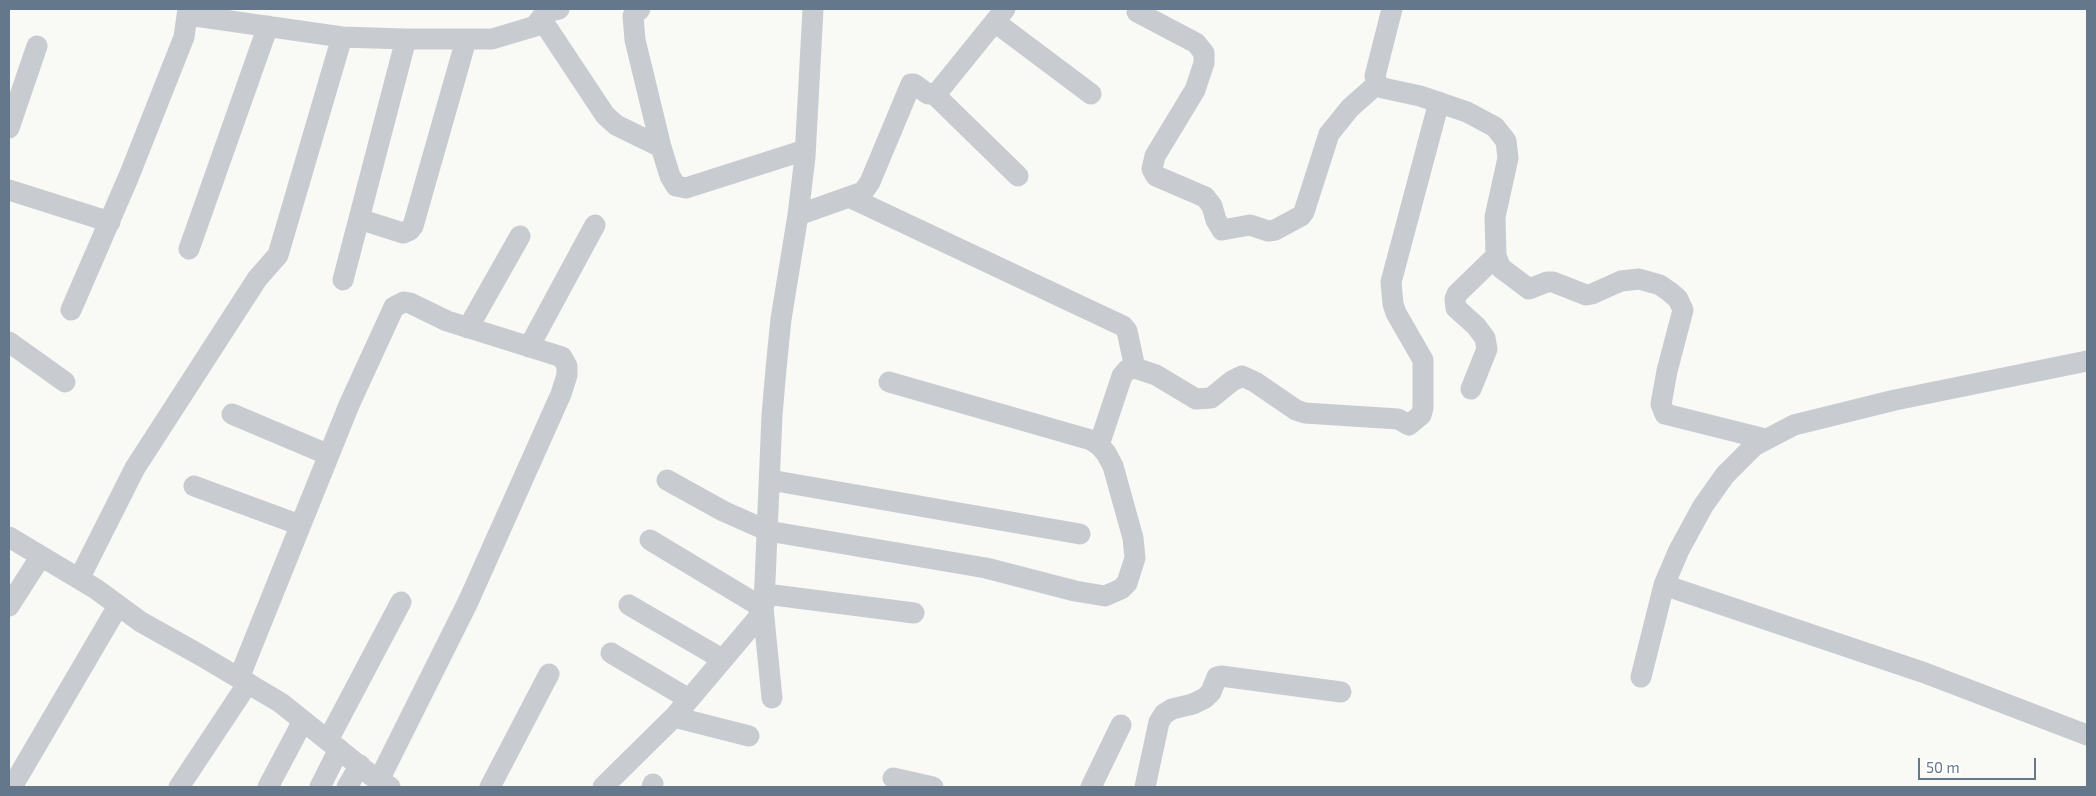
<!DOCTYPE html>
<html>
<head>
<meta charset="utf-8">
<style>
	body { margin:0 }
	#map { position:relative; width:2096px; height:796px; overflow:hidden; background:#f9f9f6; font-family:"Exo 2",sans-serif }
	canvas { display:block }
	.frame { position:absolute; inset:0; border:10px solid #65778a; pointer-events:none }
	.scale { position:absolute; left:1918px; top:758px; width:118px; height:22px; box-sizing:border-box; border:2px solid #65778a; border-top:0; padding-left:6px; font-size:15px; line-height:18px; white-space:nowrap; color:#65778a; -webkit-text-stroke:4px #fff; paint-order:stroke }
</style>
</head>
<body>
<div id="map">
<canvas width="2096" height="796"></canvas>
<div class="frame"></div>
<div class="scale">50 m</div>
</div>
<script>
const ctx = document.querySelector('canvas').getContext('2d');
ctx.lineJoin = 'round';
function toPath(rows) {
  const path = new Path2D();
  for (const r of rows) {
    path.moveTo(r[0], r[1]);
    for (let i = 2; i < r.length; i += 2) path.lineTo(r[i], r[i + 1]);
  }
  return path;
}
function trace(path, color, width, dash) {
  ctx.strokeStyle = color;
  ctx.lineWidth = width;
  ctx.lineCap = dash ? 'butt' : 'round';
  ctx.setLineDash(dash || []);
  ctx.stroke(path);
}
const minor = toPath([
	[640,9,633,16,635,40,661,147],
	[1392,9,1375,76,1377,84,1383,88,1420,96,1467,112,1495,127,1506,141,1508,158,1495,217,1496,256,1501,268,1529,289,1547,282,1553,282,1586,295,1592,294,1621,281,1639,279,1660,285,1670,292,1678,299,1683,310,1667,371,1661,404,1665,414,1765,439],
	[1137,12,1196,43,1204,53,1204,63,1195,90,1155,156,1152,169,1156,176,1205,197,1212,206,1216,220,1222,230,1250,225,1268,231,1275,230,1301,216,1304,212,1329,134,1350,108,1377,84],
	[188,15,342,37,406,39,492,39,539,25,544,25,548,29,605,115,616,125,661,147,670,176,676,186,686,188,805,150],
	[995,22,1091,94],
	[535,26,546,12,559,9],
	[935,95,1018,176],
	[9,128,37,46],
	[9,190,110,222],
	[849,197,1123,326,1127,331,1135,368],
	[798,215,863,192,870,182,911,84,914,84,928,94,937,93,1005,9],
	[359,219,403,233,410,230,413,226,466,40],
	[189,249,268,26],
	[343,280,406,39],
	[71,310,129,176,184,37,188,9],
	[468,328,520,236],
	[9,342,65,382],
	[529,347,595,225],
	[1471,389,1487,349,1485,338,1476,326,1456,308,1455,299,1457,294,1496,256],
	[232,414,329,455],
	[1099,445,1122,376,1127,370,1135,368,1156,375,1196,399,1211,398,1232,381,1242,376,1255,382,1296,410,1305,413,1398,419,1409,425,1421,415,1423,408,1423,360,1396,313,1393,304,1391,282,1439,102],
	[667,480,723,511,768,531,986,568,1075,591,1105,596,1121,589,1127,583,1135,558,1133,538,1113,466,1106,453,1099,445,1091,440,889,382],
	[770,480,1080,534],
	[194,486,300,525],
	[9,537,96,589,141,622,200,655,281,703,372,776,390,787],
	[650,540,763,608,772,698],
	[79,579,135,468,257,279,278,255,342,37],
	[1664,585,1925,673,2087,735],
	[766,594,914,613],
	[629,605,722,659],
	[9,606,41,556],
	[611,653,689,699],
	[1641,677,1664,585,1679,550,1703,506,1725,475,1754,446,1794,425,1895,400,2087,361],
	[239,678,349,405,394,307,404,302,410,303,447,321,562,357,567,366,567,375,561,394,468,602,379,780],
	[674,717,749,736],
	[328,740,401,602],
	[893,778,933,787],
	[12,787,118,606],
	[179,787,248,683],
	[268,787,303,721],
	[320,787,339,749],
	[347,787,360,765],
	[490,787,549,674],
	[603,787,675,716,758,618,764,605,772,415,776,369,781,319,798,215,805,157,813,9],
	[652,787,653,784],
	[1091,787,1121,725],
	[1145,787,1159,722,1164,714,1172,709,1193,704,1205,698,1211,692,1217,677,1221,676,1341,692]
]);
trace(minor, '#c8ccd0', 21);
</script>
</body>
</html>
